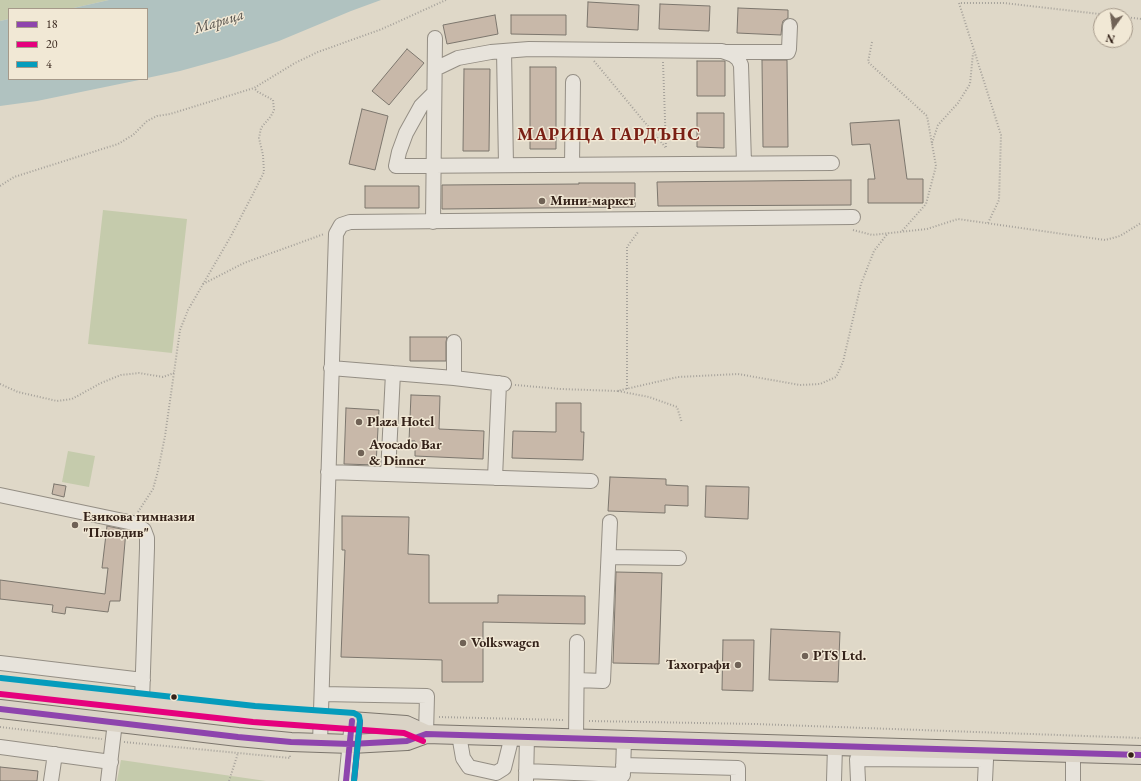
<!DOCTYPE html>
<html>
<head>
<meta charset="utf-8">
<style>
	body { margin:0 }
	#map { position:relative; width:1141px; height:781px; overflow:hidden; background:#dfd8c8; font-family:"EB Garamond",serif }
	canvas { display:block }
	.legend { position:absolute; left:8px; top:8px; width:140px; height:72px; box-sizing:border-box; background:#f1e8d5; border:1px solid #a5998a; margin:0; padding:5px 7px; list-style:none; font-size:12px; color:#342219 }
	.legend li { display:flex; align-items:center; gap:8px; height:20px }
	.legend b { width:20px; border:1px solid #a5998a }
	.north { position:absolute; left:1093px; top:8px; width:40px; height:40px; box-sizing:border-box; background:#f1e8d5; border:1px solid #a5998a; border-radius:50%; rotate:194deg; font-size:11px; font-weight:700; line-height:16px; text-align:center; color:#342219 }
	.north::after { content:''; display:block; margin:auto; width:14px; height:18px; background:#706256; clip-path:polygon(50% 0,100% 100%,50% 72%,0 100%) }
</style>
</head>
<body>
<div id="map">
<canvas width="1141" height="781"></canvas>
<ul class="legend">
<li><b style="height:5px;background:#8e44ad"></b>18</li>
<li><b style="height:5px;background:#e5007d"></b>20</li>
<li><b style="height:5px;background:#059cbc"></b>4</li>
</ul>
<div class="north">N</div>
</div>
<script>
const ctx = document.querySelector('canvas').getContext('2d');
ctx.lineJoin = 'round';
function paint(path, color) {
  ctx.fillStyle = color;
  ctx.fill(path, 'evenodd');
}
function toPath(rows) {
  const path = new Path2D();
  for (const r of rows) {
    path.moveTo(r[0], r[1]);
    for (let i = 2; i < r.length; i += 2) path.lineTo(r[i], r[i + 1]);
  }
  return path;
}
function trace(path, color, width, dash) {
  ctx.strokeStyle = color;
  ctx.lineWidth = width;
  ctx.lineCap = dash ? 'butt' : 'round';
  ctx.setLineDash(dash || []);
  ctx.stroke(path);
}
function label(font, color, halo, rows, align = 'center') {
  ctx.font = font + ' "EB Garamond",serif';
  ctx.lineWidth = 3;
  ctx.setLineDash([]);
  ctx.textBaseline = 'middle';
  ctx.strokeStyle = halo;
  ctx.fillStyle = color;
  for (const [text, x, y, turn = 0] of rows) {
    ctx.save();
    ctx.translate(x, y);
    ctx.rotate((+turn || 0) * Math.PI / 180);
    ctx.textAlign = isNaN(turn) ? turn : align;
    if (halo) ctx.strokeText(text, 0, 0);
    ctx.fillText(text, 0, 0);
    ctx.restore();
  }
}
const green = toPath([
	[0,0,109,0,69,9,9,9,9,19,0,21],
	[103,210,187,219,172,353,88,344],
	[68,451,95,456,89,487,62,482],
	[121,760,266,781,117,781]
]);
const water = toPath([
	[109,0,381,0,351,11,279,41,227,58,180,71,147,78,147,9,69,9],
	[9,19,9,79,144,79,37,101,0,106,0,21]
]);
const building = toPath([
	[588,2,639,5,638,30,587,27,588,2],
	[660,4,710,6,709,31,659,29,660,4],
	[738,8,788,10,788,18,783,21,782,25,781,35,737,33,738,8],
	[495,15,498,34,447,44,443,25,495,15],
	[511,15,566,15,566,35,511,34,511,15],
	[407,49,424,63,389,105,372,91,407,49],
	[762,60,787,60,788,147,763,147,762,60],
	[697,61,725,61,725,96,697,96,697,61],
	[530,67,556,67,556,149,530,149,530,67],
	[464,69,490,69,489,151,463,151,464,69],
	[362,109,388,116,375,170,349,164,362,109],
	[697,113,724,113,724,148,697,147,697,113],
	[899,120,907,179,923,179,923,203,868,203,868,179,875,179,870,144,852,145,850,123,899,120],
	[851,180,851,205,658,206,657,182,851,180],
	[579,183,635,183,635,207,442,209,442,185,579,184,579,183],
	[365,186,419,186,419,208,365,208,365,186],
	[410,337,447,337,446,342,446,361,410,361,410,337],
	[411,395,440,396,439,429,484,431,483,459,415,456,415,441,409,441,411,395],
	[556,403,581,403,581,432,584,432,583,460,512,458,513,431,556,432,556,403],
	[346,408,379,410,376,465,344,464,346,408],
	[610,477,666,479,666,485,688,486,688,506,665,505,665,513,608,511,610,477],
	[54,484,66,486,64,497,52,494,54,484],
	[706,486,749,487,748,519,705,517,706,486],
	[342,516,409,517,408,554,429,555,429,603,498,603,498,595,585,596,585,624,483,622,483,682,442,682,442,660,341,657,345,550,342,550,342,516],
	[107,526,126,530,120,601,110,601,108,612,66,607,65,614,52,612,53,605,0,599,0,580,105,594,108,568,102,568,107,526],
	[616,572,662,573,659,664,613,663,616,572],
	[771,629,840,632,838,682,769,680,771,629],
	[723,640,754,640,753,691,722,690,723,640],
	[0,767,38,771,37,781,0,781,0,767]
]);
const path = toPath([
	[1125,17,1141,19],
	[872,42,868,62,927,116,936,166,926,204,902,231],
	[594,61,666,148],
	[663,62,666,148],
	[932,143,938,125,958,103,970,84,973,53],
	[0,186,14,177,118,144,133,135,147,121,157,116,170,114,254,88,295,63,318,52,382,29,446,0],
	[988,223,999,200,1001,135,959,3,1004,3,1117,16],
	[853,230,872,235,927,229,958,219,1105,240,1120,236,1141,223],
	[203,284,244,263,324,234],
	[0,384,18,392,57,401,72,399,101,383,121,375,139,373,163,377,174,373],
	[515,385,561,389,617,391,678,377,738,374,800,385,820,384,836,377,843,362,861,284,874,251,888,233],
	[627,389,627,247,638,232],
	[618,391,649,397,677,407,682,423],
	[138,512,153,489,158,471,165,436,180,330,188,310,231,236,254,192,264,172,263,155,259,138,261,128,271,116,274,110,273,100,258,92,254,88],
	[439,717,564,720],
	[589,721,755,724,1141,738],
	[0,727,102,739],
	[124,742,290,758,290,755],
	[229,781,238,753]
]);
const minor = toPath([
	[504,51,506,165],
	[726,52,788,52,789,49,790,26],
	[435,69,458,58,491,52,529,49,722,51,733,55,738,59,741,65,744,163],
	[434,93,421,106,406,133,399,152,396,166,832,163],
	[572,165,573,82],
	[433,222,435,38],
	[454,342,454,378],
	[331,368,454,378,504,384],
	[328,472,591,481],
	[388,474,393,373],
	[495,478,499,383],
	[0,495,133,523,144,530,147,538,147,548,142,702],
	[609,557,679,558],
	[0,663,143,680],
	[577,680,603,681,610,522],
	[322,694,427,696,426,734],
	[459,735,463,758,469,767,496,773,504,768,512,736],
	[576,738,577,642],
	[320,743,336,234,341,225,350,222,853,217],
	[0,747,111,762],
	[623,765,738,768,738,781],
	[526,771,623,775],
	[623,773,624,740],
	[51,781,55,754],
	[108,781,115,722],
	[346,781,352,721],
	[526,781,527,737],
	[834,781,835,746],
	[858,781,857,759,986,760,985,781],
	[1073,781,1073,753]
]);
const major = toPath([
	[0,686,254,714,406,725,426,734],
	[0,709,238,737,291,742,351,744,407,741,426,734,1141,755]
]);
const bus1 = toPath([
	[0,709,238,737,291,742,351,744,407,741,426,734,1141,755],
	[346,781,352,721]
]);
const bus2 = toPath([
	[0,694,253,722,404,733,423,741],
	[354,781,360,722]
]);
const bus3 = toPath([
	[1,678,255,706,354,713,359,716,360,721,354,781]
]);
const markers = [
	[542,201,4,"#706256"],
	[359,422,4,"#706256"],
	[361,453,4,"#706256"],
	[75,525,4,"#706256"],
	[463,643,4,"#706256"],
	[805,656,4,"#706256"],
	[738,665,4,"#706256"],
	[174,697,3.5,"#342219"],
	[1131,755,3.5,"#342219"]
];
const poiNames = [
	["Мини-маркет",550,201],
	["Plaza Hotel",367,422],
	["Avocado Bar",369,445],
	["& Dinner",369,461],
	["Езикова гимназия",83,517],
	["\"Пловдив\"",83,533],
	["Volkswagen",471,643],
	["PTS Ltd.",813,656],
	["Тахографи",730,665,"right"]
];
const waterNames = [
	["Марица",219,22,-17]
];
const districtNames = [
	["МАРИЦА ГАРДЪНС",609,135]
];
paint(green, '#c5cbac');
paint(water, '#b0c2c0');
paint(building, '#c8b8a9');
trace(building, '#7c766d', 1);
trace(minor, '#948e84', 16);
trace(major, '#7c766d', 20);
trace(path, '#a6a29b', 2, [1, 2]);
trace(minor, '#e7e3db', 14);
trace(major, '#dad3c6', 18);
trace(bus1, '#8e44ad', 6);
trace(bus2, '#e5007d', 6);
trace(bus3, '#059cbc', 6);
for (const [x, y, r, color] of markers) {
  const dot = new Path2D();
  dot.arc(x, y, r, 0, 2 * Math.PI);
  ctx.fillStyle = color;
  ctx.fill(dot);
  trace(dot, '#f1e8d5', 1.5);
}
label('bold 14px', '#342219', '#f1e8d5', poiNames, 'left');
label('italic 15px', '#534f4a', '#f1e8d5', waterNames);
ctx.letterSpacing = '1px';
label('bold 18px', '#7a1f14', '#f1e8d5', districtNames);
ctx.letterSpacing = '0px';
</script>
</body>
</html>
